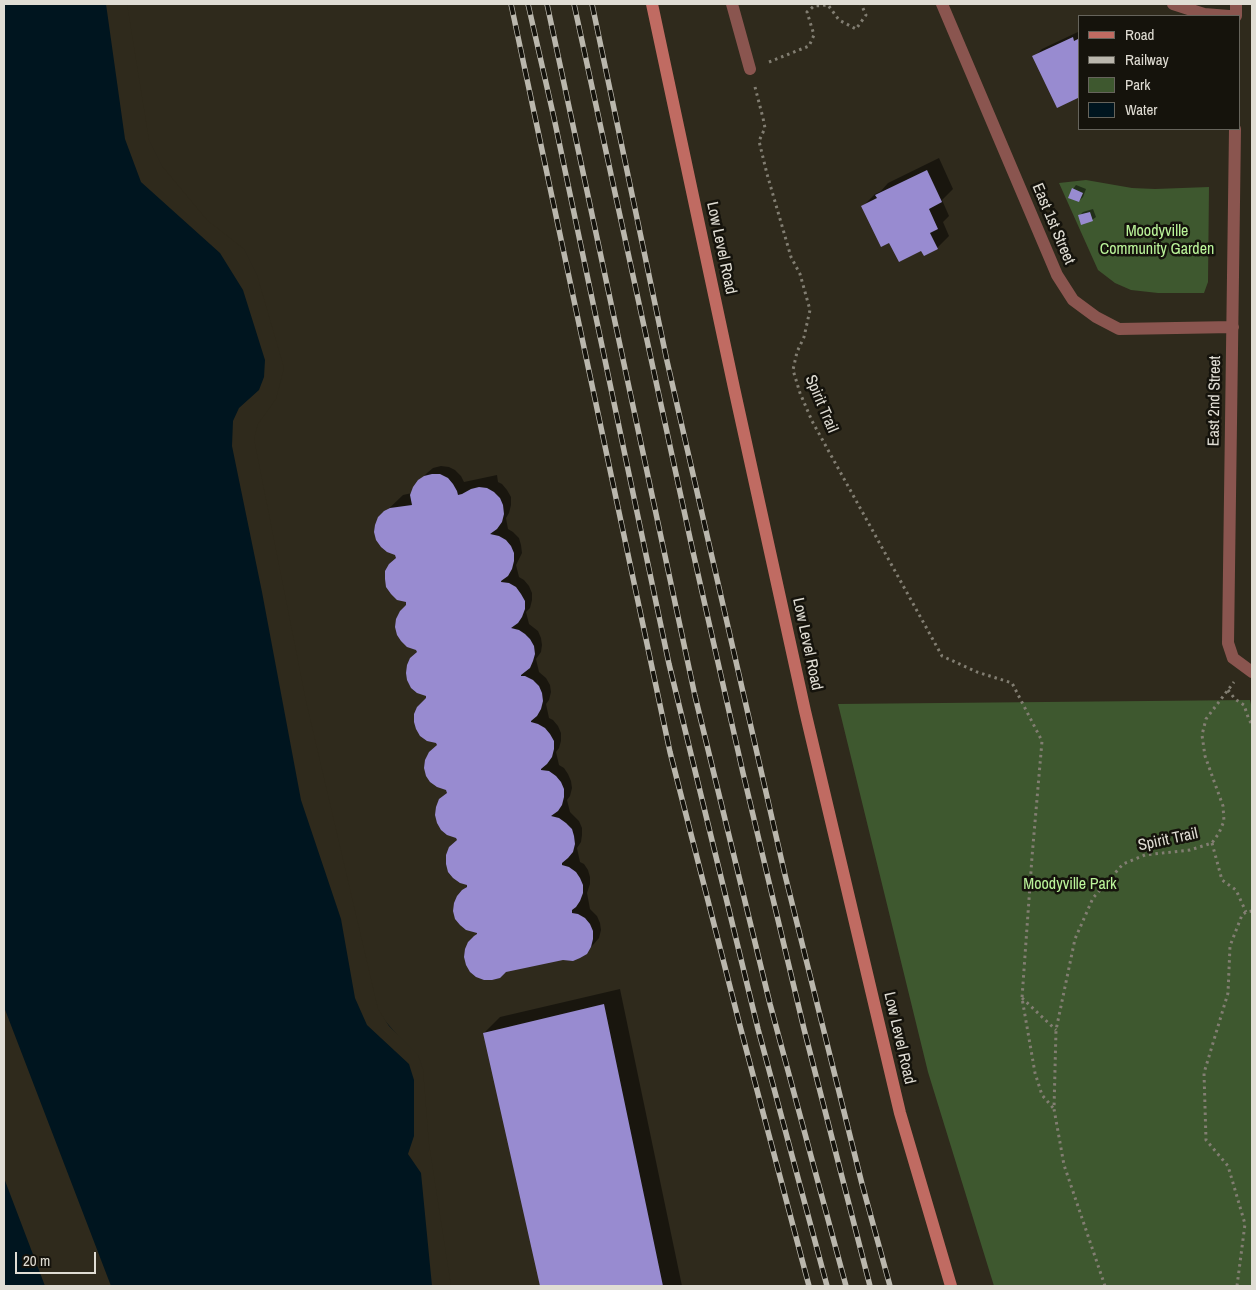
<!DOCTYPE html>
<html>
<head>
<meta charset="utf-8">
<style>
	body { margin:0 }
	#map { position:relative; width:1256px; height:1290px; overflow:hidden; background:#2f2a1c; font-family:"Archivo Narrow",sans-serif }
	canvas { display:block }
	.frame { position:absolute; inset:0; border:5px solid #e0ddd4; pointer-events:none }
	.legend { position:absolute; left:1078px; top:15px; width:162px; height:115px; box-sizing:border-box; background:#15130c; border:1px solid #66645c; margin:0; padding:6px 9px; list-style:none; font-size:15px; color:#e0ddd4 }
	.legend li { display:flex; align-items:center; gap:10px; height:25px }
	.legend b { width:25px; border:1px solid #66645c }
	.scale { position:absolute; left:15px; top:1252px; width:81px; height:22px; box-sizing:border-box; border:2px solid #e0ddd4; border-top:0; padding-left:6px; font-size:15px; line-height:18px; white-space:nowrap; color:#e0ddd4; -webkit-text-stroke:4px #15130c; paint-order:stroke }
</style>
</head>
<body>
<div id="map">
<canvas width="1256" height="1290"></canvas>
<div class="frame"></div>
<ul class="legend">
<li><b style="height:6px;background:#c06b62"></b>Road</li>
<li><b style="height:6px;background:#bab7ad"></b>Railway</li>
<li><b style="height:14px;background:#3e582f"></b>Park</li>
<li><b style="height:14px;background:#00151f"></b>Water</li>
</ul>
<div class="scale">20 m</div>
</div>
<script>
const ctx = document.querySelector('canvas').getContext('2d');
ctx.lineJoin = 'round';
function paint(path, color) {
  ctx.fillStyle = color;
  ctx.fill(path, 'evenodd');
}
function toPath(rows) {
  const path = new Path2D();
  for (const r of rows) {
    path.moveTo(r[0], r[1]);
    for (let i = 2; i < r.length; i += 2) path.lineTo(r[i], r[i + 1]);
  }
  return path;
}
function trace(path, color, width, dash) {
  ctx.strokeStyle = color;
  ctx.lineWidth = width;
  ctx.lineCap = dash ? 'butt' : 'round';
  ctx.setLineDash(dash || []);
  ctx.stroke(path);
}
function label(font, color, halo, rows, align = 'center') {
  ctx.font = font + ' "Archivo Narrow",sans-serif';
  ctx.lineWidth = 5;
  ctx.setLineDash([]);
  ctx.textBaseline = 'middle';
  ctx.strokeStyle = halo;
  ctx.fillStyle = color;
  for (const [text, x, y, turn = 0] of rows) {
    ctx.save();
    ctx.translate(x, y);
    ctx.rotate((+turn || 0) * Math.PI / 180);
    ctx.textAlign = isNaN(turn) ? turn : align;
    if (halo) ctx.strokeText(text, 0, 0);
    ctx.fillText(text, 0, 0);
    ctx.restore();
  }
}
const green = toPath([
	[1086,180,1132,188,1155,189,1209,187,1208,282,1204,293,1158,293,1131,290,1115,283,1098,270,1059,183],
	[1250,700,1252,709,1252,1286,994,1286,928,1072,838,704]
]);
const water = toPath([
	[4,4,124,4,146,141,160,167,206,222,241,250,282,368,256,423,251,439,304,702,376,1010,416,1057,426,1145,449,1286,4,1286]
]);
const pier = toPath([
	[106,4,127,4,149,140,162,166,207,220,244,249,257,275,284,368,276,399,258,424,254,439,306,701,378,1009,389,1026,418,1055,423,1069,429,1144,451,1286,432,1286,421,1173,408,1154,414,1136,414,1080,409,1064,367,1025,355,998,341,919,301,800,262,592,232,446,233,421,239,408,259,390,264,377,265,360,243,290,220,253,141,182,125,139],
	[4,1007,111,1286,45,1286,4,1178]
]);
const shadow = toPath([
	[1080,31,1080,96,1034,57,1042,49],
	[939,158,953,189,942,200,949,216,943,222,949,236,937,248,925,254,922,249,890,241,863,206,875,194,881,191,888,183],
	[1076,185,1086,189,1083,197,1079,201,1073,189],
	[1093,209,1096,217,1092,220,1079,216,1083,212],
	[441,466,449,467,455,470,461,476,464,482,497,475,498,482,502,484,507,490,511,497,511,505,509,513,506,518,508,529,513,532,519,538,521,545,522,553,516,565,519,577,524,580,529,586,532,593,532,600,530,608,526,612,529,624,538,631,541,638,542,645,541,652,536,659,539,672,546,678,550,685,551,692,549,700,546,704,549,718,553,720,558,726,561,733,561,741,559,748,556,752,559,765,564,768,568,774,571,781,572,788,570,796,567,800,570,812,579,821,582,828,582,835,581,842,577,848,580,862,584,864,588,870,590,877,590,884,587,893,590,909,597,916,600,923,601,930,599,938,586,953,478,933,463,891,468,885,397,558,379,518,403,495,412,493,419,481,427,473,433,468],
	[488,528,490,528,503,588,501,588],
	[620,989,682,1286,541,1286,484,1033,500,1017]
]);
const building = toPath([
	[1073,37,1074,41,1080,38,1080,97,1057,108,1032,56],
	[927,170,942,202,929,209,938,229,930,233,938,249,924,256,921,251,899,262,889,243,881,247,861,206,877,198,875,195],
	[1072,188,1083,193,1079,202,1068,198],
	[1090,212,1093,221,1081,225,1078,215],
	[432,474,440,474,448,478,453,484,457,491,458,495,462,494,471,489,479,487,487,488,494,492,500,498,503,505,504,514,502,522,497,529,490,534,499,536,506,540,511,546,514,553,514,561,512,569,508,576,501,581,501,582,509,583,516,587,521,594,525,601,525,609,522,617,518,623,511,628,519,630,525,634,530,639,534,646,535,654,533,661,530,668,521,675,521,676,525,676,533,680,539,686,542,693,543,701,541,709,537,716,531,721,531,722,538,724,545,728,550,734,554,741,554,749,552,757,547,764,541,769,541,770,549,771,556,776,561,782,564,789,564,797,562,805,558,811,551,816,559,818,566,823,572,829,574,836,575,844,573,852,568,858,562,863,562,865,569,867,576,872,580,878,583,885,583,893,580,901,576,907,572,910,572,913,578,914,585,918,590,924,593,931,593,939,591,947,587,954,580,958,573,961,563,960,506,972,500,978,492,980,484,980,476,977,470,972,466,965,464,957,465,949,468,942,474,936,477,934,477,933,466,930,460,925,455,919,453,911,454,903,457,896,462,890,467,887,467,885,460,883,453,878,448,872,446,864,446,855,449,847,457,840,456,838,447,835,441,830,437,823,435,815,436,807,439,799,447,793,446,790,437,787,430,782,426,776,424,768,425,760,429,752,437,745,436,743,427,741,420,736,416,729,414,722,414,714,417,707,426,698,426,696,417,693,411,688,407,680,406,673,407,665,410,658,417,652,416,650,407,647,401,641,397,635,395,627,396,619,400,611,406,605,406,602,397,600,391,594,386,587,385,579,385,571,389,564,396,558,395,555,387,552,381,547,376,540,374,532,375,525,378,517,384,511,390,508,412,505,410,495,413,487,418,480,424,476],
	[604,1004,663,1286,540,1286,483,1033]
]);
const path = toPath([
	[769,62,809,46,814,35,807,12,814,6,828,5,839,20,856,29,866,15,861,4],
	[755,87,763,118,765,128,759,141,767,174,791,257,800,274,810,310,804,337,797,352,793,370,800,393,812,421,942,656,977,672,1012,683,1042,741,1032,857,1022,998,1035,1073,1042,1095,1054,1109],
	[1228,690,1235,699,1244,705,1249,720,1252,724],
	[1212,843,1222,880,1236,890,1246,912],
	[1022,998,1056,1030],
	[1105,1286,1064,1165,1054,1109,1056,1030,1075,939,1093,898,1123,864,1145,855,1190,850,1212,843,1219,833,1224,821,1223,806,1205,756,1202,735,1206,719,1234,682],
	[1237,1286,1245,1224,1228,1166,1206,1140,1204,1073,1228,993,1230,946,1242,915,1246,912,1252,911]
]);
const lane = toPath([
	[732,4,750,69],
	[1173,4,1204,14,1229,16]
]);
const street = toPath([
	[942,4,1057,275,1073,300,1096,317,1119,329,1233,327],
	[1236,16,1236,4],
	[1235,129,1228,643,1233,658,1252,672]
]);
const secondary = toPath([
	[652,4,734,388,805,711,900,1113,951,1286]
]);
const rail = toPath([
	[511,4,670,752,740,1026,809,1286],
	[528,4,554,118,669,664,758,1029,827,1286],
	[547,4,695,696,770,1004,846,1286],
	[574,4,693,552,743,773,804,1029,870,1286],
	[592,4,667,361,785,875,862,1184,890,1286]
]);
const streetNames = [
	["East 1st Street",1053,224,67],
	["Low Level Road",721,248,78],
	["East 2nd Street",1215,401,-89],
	["Spirit Trail",821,404,67],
	["Low Level Road",807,644,78],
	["Spirit Trail",1168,840,-12],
	["Low Level Road",899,1038,77]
];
const parkNames = [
	["Moodyville",1157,232],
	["Community Garden",1157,250],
	["Moodyville Park",1070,885]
];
paint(green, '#3e582f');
paint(water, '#00151f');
paint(pier, '#2f2a1c');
paint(shadow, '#0007');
paint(building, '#988bd0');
trace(path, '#827e72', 3, [2.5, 4]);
trace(lane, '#8a554f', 12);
trace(street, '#8a554f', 12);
trace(secondary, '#c06b62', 12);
trace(rail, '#bab7ad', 5.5);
trace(rail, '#15130c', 4, [11]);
label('16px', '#e0ddd4', '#15130c', streetNames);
label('16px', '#bbf49a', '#15130c', parkNames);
</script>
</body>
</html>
